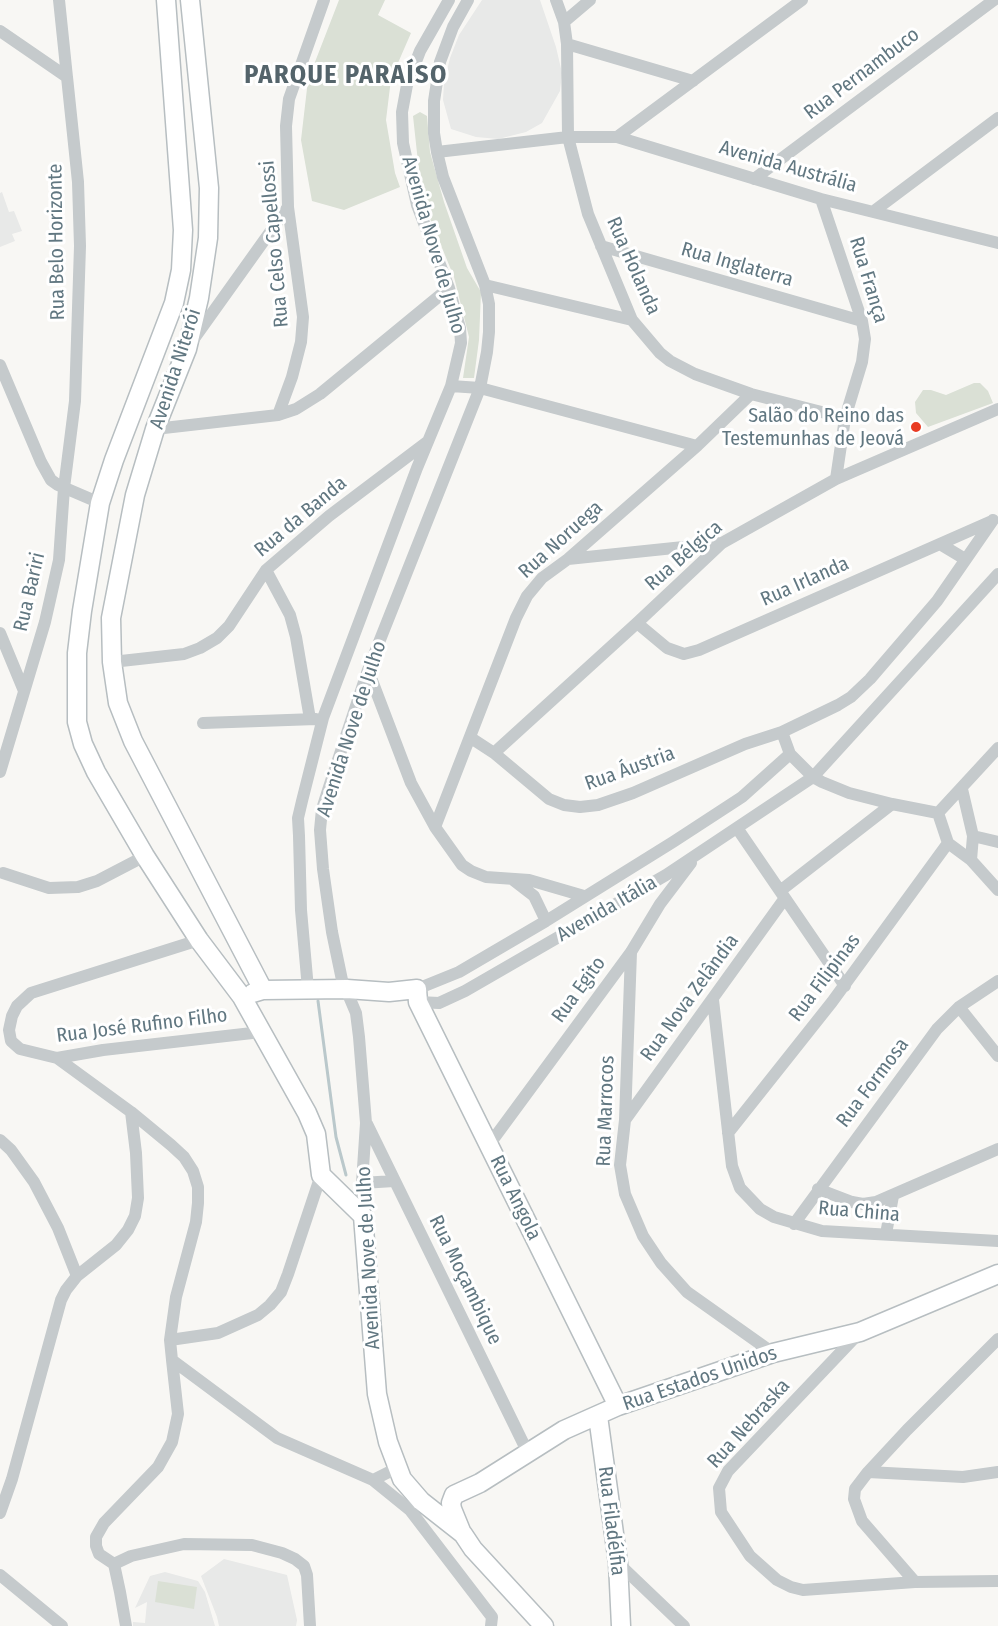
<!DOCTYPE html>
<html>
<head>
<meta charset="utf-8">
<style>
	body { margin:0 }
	canvas { display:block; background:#f8f7f4 }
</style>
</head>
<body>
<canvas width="998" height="1626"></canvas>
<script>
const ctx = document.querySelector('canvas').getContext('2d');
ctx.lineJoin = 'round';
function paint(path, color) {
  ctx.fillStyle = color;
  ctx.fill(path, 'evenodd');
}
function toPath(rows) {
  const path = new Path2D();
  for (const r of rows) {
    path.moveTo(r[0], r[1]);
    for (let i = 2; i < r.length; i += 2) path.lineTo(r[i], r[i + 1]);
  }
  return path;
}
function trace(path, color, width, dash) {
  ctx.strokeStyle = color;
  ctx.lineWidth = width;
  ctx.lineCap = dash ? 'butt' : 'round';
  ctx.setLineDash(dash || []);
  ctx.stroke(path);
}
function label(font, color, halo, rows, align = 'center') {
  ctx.font = font + ' "Fira Sans Condensed",sans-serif';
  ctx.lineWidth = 6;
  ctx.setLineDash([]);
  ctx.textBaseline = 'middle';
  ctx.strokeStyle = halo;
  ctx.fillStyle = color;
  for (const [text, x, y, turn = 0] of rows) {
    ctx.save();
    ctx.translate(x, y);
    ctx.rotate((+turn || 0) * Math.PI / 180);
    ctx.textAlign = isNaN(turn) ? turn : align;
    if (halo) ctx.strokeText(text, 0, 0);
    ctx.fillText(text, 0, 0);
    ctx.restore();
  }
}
const built = toPath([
	[482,0,540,0,556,47,562,73,560,91,542,123,526,132,498,139,476,137,451,129,443,100,444,83,450,58,459,35],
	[2,192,9,212,14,211,22,231,12,234,15,241,0,247,0,193],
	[224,1559,287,1575,297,1620,296,1626,219,1626,217,1617,201,1576],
	[165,1572,198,1581,205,1592,215,1626,133,1626,133,1622,145,1623,147,1602,135,1608,150,1576]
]);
const green = toPath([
	[339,0,385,0,378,15,411,33,391,79,386,120,395,173,400,187,344,210,312,201,301,140,308,80],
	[420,112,427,116,430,152,444,202,467,268,481,292,479,340,474,378,463,378,469,337,454,277,422,199,413,116],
	[974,383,980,383,988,391,993,403,928,427,916,413,915,402,923,390,931,390,946,395],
	[158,1581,197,1587,194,1609,155,1602]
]);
const stream = toPath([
	[318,1001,336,1137,346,1175]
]);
const minor = toPath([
	[59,0,67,77],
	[556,0,564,22,567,44,568,137,588,214,632,320,660,353,670,361,695,374,751,394,845,418],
	[564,22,590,0],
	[0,31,67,77,78,182,80,246,75,401,64,488,59,560,45,622,0,772],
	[567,44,693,81],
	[617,137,802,0],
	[437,152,568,137,617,137,821,199,998,243],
	[754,179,994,0],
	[821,199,862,321,865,339,862,362,845,418,836,479],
	[874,211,998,118],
	[601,246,862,321],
	[485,285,632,320],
	[193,340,288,207],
	[0,365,41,462,51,480,58,485,100,503],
	[451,386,480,388,697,446],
	[278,415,292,377,301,342,303,317,288,207,286,126,289,99,324,0],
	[155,429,278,415,296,409,320,394,449,288],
	[940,544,965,559],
	[568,559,722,543],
	[266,570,290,615,296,637,310,719],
	[637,623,667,648,684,654,699,650,992,521],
	[0,633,24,691],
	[112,662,184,654,200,648,217,638,229,626,266,570,329,516,427,442],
	[368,670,411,783,435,827,462,865,471,871,486,877,529,880,584,896],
	[203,723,316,719],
	[782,732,790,754,813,777,822,782,849,793,892,804,938,813,948,843,971,860,998,890],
	[471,738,494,753,549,799,564,805,580,807,598,805,633,793,745,744,782,732,838,705,851,697,870,679,937,601,993,520],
	[494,753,637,623,722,543,836,479,998,409],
	[962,789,973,836,971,860],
	[938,813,998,748],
	[435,827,516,618,527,596,542,578,568,559,697,446,751,394],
	[737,828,845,986],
	[973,836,998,842],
	[3,873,49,888,78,887,97,881,145,856],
	[512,879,534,896,546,921],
	[780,891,892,804],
	[199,940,31,993,17,1006,12,1016,9,1030,11,1041,20,1049,57,1058,103,1050,261,1032],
	[631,952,625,1120,620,1165,625,1194,643,1236,661,1263,687,1292,773,1353],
	[308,989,301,910,299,836,298,818,302,801,323,718,417,468,451,386,461,343,460,328,449,288,417,205,403,143,402,112,407,85,420,51,449,0],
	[417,989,459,972,546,921,673,842,742,797,790,754],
	[713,1000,732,1166,740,1188,760,1209,774,1217,822,1231,998,1241],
	[418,1002,439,1003,465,991,666,875,813,777,998,574],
	[959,1007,998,1056],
	[57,1058,131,1112,171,1145,184,1157,193,1171,198,1187,198,1203,196,1222,176,1297,170,1340,172,1360,277,1438,373,1480,410,1510,492,1617,491,1626],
	[625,1120,785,898],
	[367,1124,528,1453],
	[728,1133,832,1002,948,843],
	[0,1140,11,1150,34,1182,58,1228,77,1276,66,1290,61,1300,12,1479,0,1513],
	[489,1145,631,952,660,904,691,863],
	[362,1183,394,1181],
	[818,1189,852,1202,863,1204,876,1202,998,1149],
	[363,1216,362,1183,366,1123,359,1037,356,1013,342,980,332,932,323,869,320,830,322,809,329,787,368,670,480,388,487,352,489,332,489,304,485,285,443,177,437,152,434,133,434,101,440,62,453,27,468,0],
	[794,1224,937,1029,959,1007,998,981],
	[886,1234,893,1196],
	[77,1276,116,1245,128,1230,135,1216,138,1198,136,1153,131,1112],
	[860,1332,728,1471,719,1488,721,1512,750,1556,777,1580,791,1587,803,1590,915,1582,998,1581],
	[170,1340,218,1333,258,1315,270,1305,281,1292,288,1274,321,1175],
	[868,1472,963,1477,998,1472],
	[373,1480,397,1468],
	[618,1563,684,1626],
	[114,1564,131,1556,184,1544,252,1545,282,1553,295,1559,304,1566,307,1575,310,1626],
	[0,1575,62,1626],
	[915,1582,862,1521,854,1499,855,1489,868,1472,907,1430,998,1339],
	[126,1626,120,1592,114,1564,99,1554,96,1546,96,1537,104,1523,158,1467,172,1442,178,1414,172,1360]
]);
const secondary = toPath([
	[166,0,183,230,181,270,174,303,114,460,100,503,82,611,77,653,77,722,83,744,96,772,145,856,199,940,242,997,307,1113,316,1134,321,1175,363,1216,377,1394,388,1442,402,1479,421,1501,463,1534,473,1549,544,1626],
	[190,0,209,188,208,238,199,298,187,349,155,429,135,495,111,618,112,662,118,703,133,741,263,990],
	[253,993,263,990,347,989,389,992,417,989,418,1002,618,1406],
	[598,1416,618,1563,621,1626],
	[461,1531,452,1509,451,1503,454,1495,480,1483,564,1430,618,1406,773,1353,860,1332,998,1274]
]);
const markers = [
	[916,427,6,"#e93b23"]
];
const streetNames = [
	["Rua Pernambuco",862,74,-37],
	["Avenida Austrália",788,167,16],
	["Rua Belo Horizonte",57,242,-91],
	["Rua Celso Capellossi",275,244,-95],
	["Avenida Nove de Julho",433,245,74],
	["Rua Inglaterra",737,265,16],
	["Rua Holanda",633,266,66],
	["Rua França",868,280,73],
	["Avenida Niterói",176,369,-72],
	["Rua da Banda",301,517,-40],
	["Rua Noruega",561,540,-42],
	["Rua Bélgica",684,556,-41],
	["Rua Irlanda",805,582,-24],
	["Rua Bariri",30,592,-77],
	["Avenida Nove de Julho",352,729,-72],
	["Rua Áustria",630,769,-20],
	["Avenida Itália",607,909,-30],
	["Rua Filipinas",825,978,-53],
	["Rua Egito",579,990,-54],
	["Rua Nova Zelândia",690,998,-54],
	["Rua José Rufino Filho",142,1026,-7],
	["Rua Formosa",873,1083,-53],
	["Rua Marrocos",606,1111,-88],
	["Rua Angola",515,1198,64],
	["Rua China",859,1212,5],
	["Avenida Nove de Julho",369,1258,-93],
	["Rua Moçambique",465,1280,64],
	["Rua Estados Unidos",700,1379,-19],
	["Rua Nebraska",749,1424,-48],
	["Rua Filadélfia",611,1521,83]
];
const poiNames = [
	["Salão do Reino das",904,416],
	["Testemunhas de Jeová",904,439]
];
const districtNames = [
	["PARQUE PARAÍSO",346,76]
];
paint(built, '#e8e9e8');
paint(green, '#dae0d5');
trace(stream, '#bac8cb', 3);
trace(secondary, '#b7bec1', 21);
trace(minor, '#c5cacc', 12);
trace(secondary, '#fff', 18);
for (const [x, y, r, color] of markers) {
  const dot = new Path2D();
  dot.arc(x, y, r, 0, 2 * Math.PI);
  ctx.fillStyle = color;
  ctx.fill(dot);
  trace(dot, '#fff', 2);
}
label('20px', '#617781', '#fff', streetNames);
label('20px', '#617781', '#fff', poiNames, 'right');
ctx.letterSpacing = '1.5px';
label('bold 26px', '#54646b', '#fff', districtNames);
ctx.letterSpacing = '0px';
</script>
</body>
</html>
